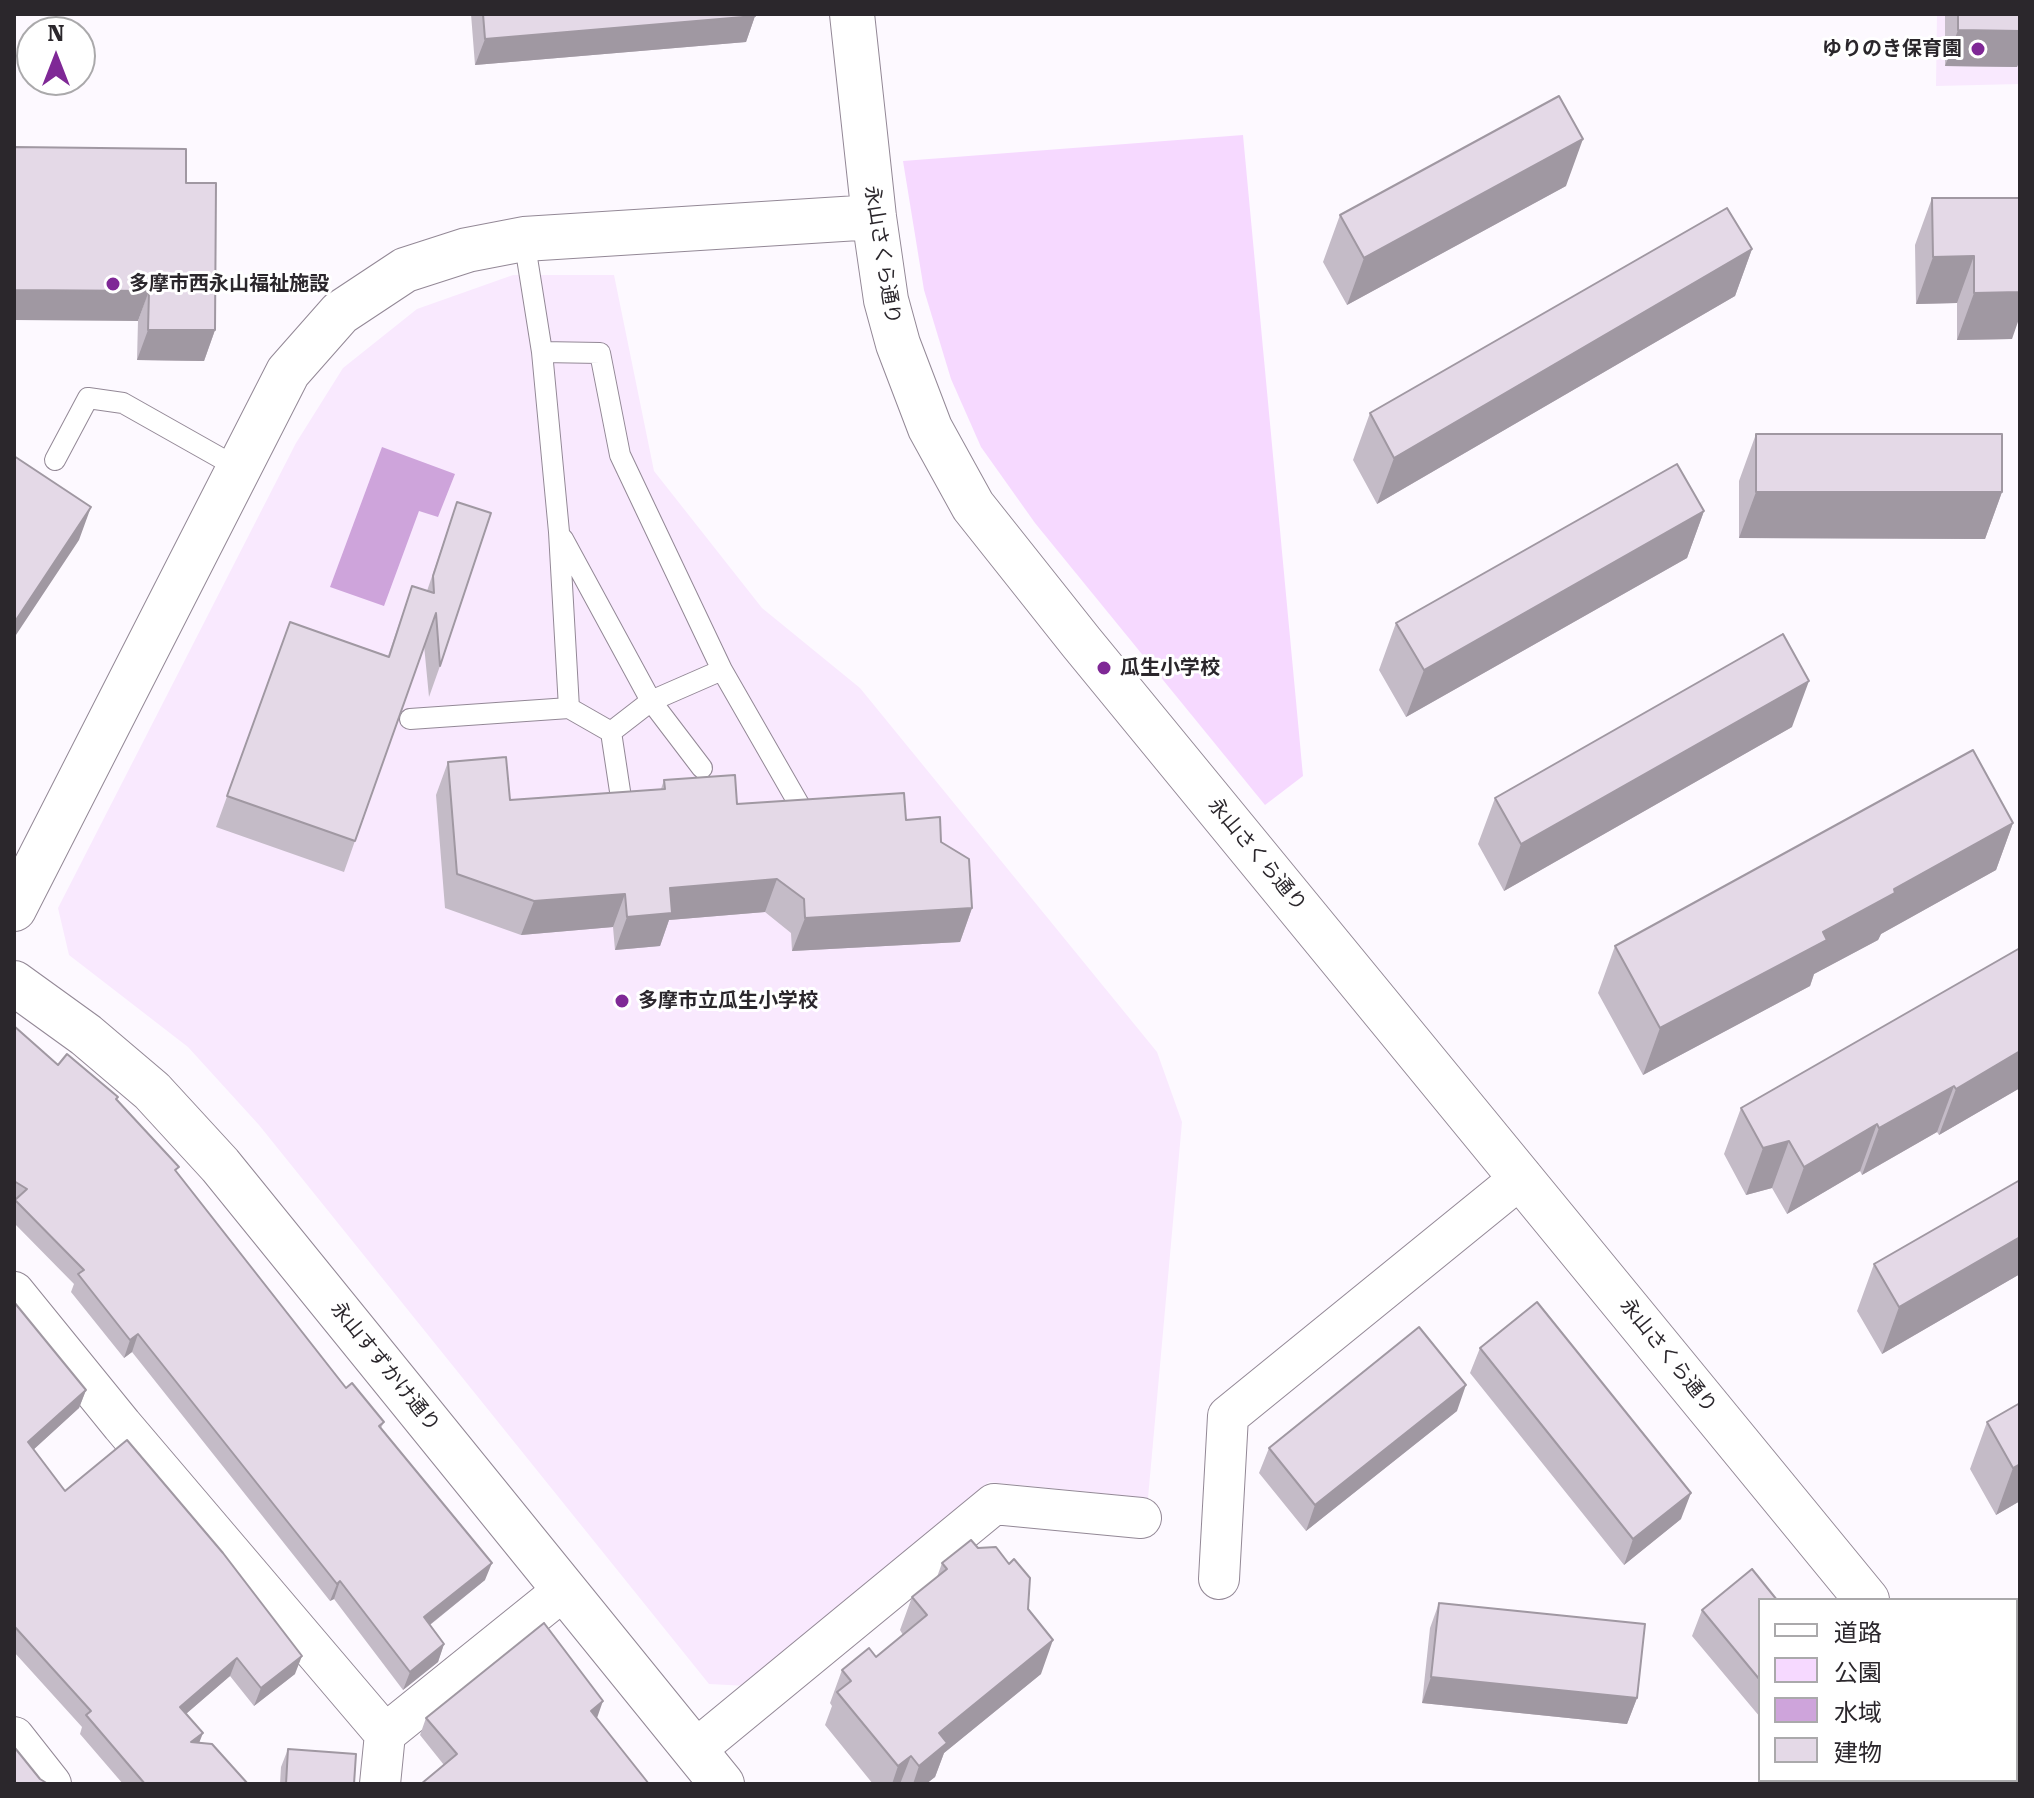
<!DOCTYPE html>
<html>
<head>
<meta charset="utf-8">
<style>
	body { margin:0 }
	#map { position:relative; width:2034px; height:1798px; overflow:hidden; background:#fdf9ff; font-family:"Roboto Serif","Noto Sans JP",serif }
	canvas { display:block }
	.frame { position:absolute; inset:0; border:16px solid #2b272c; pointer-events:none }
	.legend { position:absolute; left:1758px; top:1598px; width:260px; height:184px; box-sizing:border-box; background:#fff; border:2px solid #aaa9ab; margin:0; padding:10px 14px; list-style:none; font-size:24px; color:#2b272c }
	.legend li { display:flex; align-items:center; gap:16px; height:40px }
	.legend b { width:40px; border:2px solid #aaa9ab }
	.north { position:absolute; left:16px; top:16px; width:80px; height:80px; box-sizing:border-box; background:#fff; border:2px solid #aaa9ab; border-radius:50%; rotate:0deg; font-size:22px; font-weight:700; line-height:32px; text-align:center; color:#2b272c }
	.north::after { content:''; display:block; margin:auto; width:28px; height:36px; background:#7f2896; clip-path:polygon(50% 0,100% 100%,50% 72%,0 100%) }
</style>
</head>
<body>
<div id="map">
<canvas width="2034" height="1798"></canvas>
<div class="frame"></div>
<ul class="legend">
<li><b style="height:10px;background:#fff"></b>道路</li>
<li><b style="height:22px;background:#f6d9ff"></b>公園</li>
<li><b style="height:22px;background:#cea4db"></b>水域</li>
<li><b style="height:22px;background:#e4d9e7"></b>建物</li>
</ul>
<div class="north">N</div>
</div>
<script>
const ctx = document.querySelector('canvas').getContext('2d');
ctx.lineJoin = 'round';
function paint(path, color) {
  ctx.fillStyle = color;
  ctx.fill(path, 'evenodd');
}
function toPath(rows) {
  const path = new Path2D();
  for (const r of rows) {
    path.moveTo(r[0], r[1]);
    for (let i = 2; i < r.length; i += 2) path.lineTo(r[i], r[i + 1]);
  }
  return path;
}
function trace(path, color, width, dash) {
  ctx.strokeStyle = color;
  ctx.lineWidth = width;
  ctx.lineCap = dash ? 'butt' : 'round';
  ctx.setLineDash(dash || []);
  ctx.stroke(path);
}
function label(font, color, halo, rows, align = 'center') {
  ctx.font = font + ' "Roboto Serif","Noto Sans JP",serif';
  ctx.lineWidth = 6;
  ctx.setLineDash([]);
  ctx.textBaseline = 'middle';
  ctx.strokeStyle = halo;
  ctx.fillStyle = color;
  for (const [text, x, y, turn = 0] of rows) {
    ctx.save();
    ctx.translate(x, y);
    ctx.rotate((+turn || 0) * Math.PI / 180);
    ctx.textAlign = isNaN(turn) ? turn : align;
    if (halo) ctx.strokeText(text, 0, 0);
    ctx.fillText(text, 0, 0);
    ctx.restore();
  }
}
const built = toPath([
	[1937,14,2020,14,2020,84,1936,86],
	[513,275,614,275,654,471,762,608,860,688,1157,1052,1182,1122,1148,1498,989,1482,747,1686,709,1684,259,1125,188,1047,69,955,58,908,296,443,343,368,417,309]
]);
const green = toPath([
	[1243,135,1303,776,1265,805,1035,523,981,447,951,379,924,290,903,161]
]);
const water = toPath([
	[382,447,455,474,438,517,419,511,384,606,330,587]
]);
const lane = toPath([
	[542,352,600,353,620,455,722,670],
	[55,460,88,398,123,403,240,469],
	[563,539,651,701,702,768],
	[569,708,611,732,623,811],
	[410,719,569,708,559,532,542,352,524,239],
	[611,732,651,701,722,670,800,806]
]);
const street = toPath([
	[14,1292,122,1425,385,1734,380,1784],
	[1219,1579,1228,1416,1522,1177],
	[385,1734,565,1589],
	[14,1737,51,1784],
	[695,1750,994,1504,1141,1518]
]);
const secondary = toPath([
	[852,14,874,217,886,300,898,344,930,428,973,506,1081,642,1867,1600],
	[14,909,288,372,340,313,405,270,467,250,524,239,874,217],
	[14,983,86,1035,152,1091,220,1165,722,1784],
	[2013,1780,2016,1784]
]);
const wall = toPath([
	[471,14,755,14,755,16,746,42,475,65],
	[1860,14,2020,14,2020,60,2017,67,1945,66,1945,15,1860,16],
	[186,183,215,330,204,361,137,360,138,321],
	[1566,186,1347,305,1323,262,1340,215],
	[1932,198,2020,198,2012,339,1957,340,1957,303,1916,304,1915,245],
	[1752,249,1735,296,1377,504,1353,460,1370,413],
	[1756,434,2002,492,1985,539,1739,538,1739,481],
	[457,502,440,666,429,697,424,645,344,872,216,827,290,622,388,656,412,586,427,591],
	[1704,511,1687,558,1406,717,1379,670,1396,623],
	[1792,727,1504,891,1478,844,1495,798],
	[448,762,510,800,661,789,664,780,737,804,906,820,941,842,972,908,960,942,792,951,791,933,765,912,669,920,660,946,615,950,613,927,521,935,445,908,436,795],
	[2013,823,1996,870,1881,934,1878,940,1814,974,1810,986,1643,1075,1598,993,1615,946],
	[2020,948,2020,1088,1939,1135,1937,1132,1862,1175,1860,1171,1787,1214,1772,1188,1746,1195,1724,1154,1741,1108],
	[14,1026,58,1065,117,1100,177,1172,346,1388,384,1422,381,1428,485,1580,430,1625,444,1644,438,1662,403,1690,334,1599,330,1601,132,1352,124,1358,71,1292,74,1284,14,1223],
	[2020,1180,2020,1274,1882,1354,1857,1311,1874,1264],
	[14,1302,86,1390,79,1408,33,1450,65,1491,295,1674,254,1706,230,1676,186,1714,199,1743,248,1784,123,1784,80,1734,82,1727,14,1652],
	[1480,1348,1681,1519,1624,1565,1470,1373],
	[2020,1403,2020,1501,1996,1515,1970,1469,1987,1422],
	[1457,1411,1306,1531,1259,1473,1269,1448],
	[942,1563,1028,1609,1041,1674,944,1753,935,1777,926,1784,873,1784,825,1725,832,1706,830,1703,842,1670,876,1657,903,1635,900,1630,912,1597,937,1577],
	[1760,1600,1760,1717,1692,1636,1702,1610],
	[1439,1603,1637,1698,1627,1724,1422,1703,1430,1628],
	[426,1718,597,1718,444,1765,420,1735],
	[288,1749,354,1784,280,1784,281,1767],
	[1813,1780,1925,1780,1928,1784,1814,1784,1815,1782]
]);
const shadedWall = toPath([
	[1861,14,1946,14,1945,15,1860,16],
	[755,16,746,42,475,65,485,39],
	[1958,30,2020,31,2020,60,2017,67,1945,66],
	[1583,139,1566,186,1347,305,1364,258],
	[1752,249,1735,296,1377,504,1394,458],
	[1974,256,1957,303,1916,304,1933,257],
	[2020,280,2020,316,2012,339,1957,340,1974,293],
	[14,290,149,291,138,321,14,320],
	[148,330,215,330,204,361,137,360],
	[1756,492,2002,492,1985,539,1739,538],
	[91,507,79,540,14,638,14,623],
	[1704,511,1687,558,1406,717,1424,670],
	[1809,681,1792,727,1504,891,1521,844],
	[2013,823,1996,870,1881,934,1878,940,1814,974,1810,986,1643,1075,1660,1028,1894,889],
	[777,879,765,912,669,920,660,946,615,950,627,917,670,888],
	[625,894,613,927,521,935,534,901],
	[972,908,960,942,792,951,805,918],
	[2020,1051,2020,1088,1939,1135,1956,1089],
	[1954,1086,1937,1132,1862,1175,1879,1128],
	[1877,1124,1860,1171,1787,1214,1804,1167],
	[1789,1141,1772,1188,1746,1195,1763,1148],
	[2020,1237,2020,1274,1882,1354,1899,1307],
	[138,1334,132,1352,124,1358,130,1340],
	[1466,1385,1457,1411,1306,1531,1315,1505],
	[86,1390,79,1408,21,1461,28,1442],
	[2020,1464,2020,1501,1996,1515,2013,1468],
	[1691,1493,1681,1519,1624,1565,1633,1539],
	[492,1563,485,1580,417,1635,424,1617],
	[340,1581,334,1599,330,1601,337,1584],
	[1053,1640,1041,1674,944,1753,935,1777,926,1784,913,1784,919,1766,939,1733],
	[444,1644,438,1662,403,1690,410,1672],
	[302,1656,295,1674,254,1706,261,1688],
	[237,1658,230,1676,173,1725,180,1707],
	[1431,1677,1637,1698,1627,1724,1422,1703],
	[603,1701,597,1718,591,1711],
	[203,1733,196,1751,191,1742],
	[911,1756,900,1784,892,1784,898,1766]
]);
const building = toPath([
	[483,14,755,14,755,16,485,39,483,14],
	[1958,14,2020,14,2020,31,1958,30,1958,14],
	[1559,96,1583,139,1364,258,1340,215,1559,96],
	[14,147,186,149,186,183,216,183,215,330,148,330,149,291,14,290,14,147],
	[1932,198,2020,198,2020,292,1974,293,1974,256,1933,257,1932,198],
	[1727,208,1752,249,1394,458,1370,413,1727,208],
	[1756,434,2002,434,2002,492,1756,492,1756,434],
	[14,456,91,507,14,623,14,456],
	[1677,464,1704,511,1424,670,1396,623,1677,464],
	[457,502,491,513,440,666,436,613,355,841,227,796,290,622,389,657,412,586,434,593,433,576,457,502],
	[1783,634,1809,681,1521,844,1495,798,1783,634],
	[1973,750,2013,823,1894,889,1895,893,1823,932,1827,940,1660,1028,1615,946,1973,750],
	[506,757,510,800,665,789,664,780,735,775,737,804,904,793,906,820,940,817,941,842,969,859,972,908,805,918,804,899,777,879,670,888,672,913,627,917,625,894,534,901,457,874,448,762,506,757],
	[2020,948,2020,1051,1956,1089,1954,1086,1879,1128,1877,1124,1804,1167,1789,1141,1763,1148,1741,1108,2020,948],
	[14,1026,58,1065,67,1054,118,1097,116,1099,179,1167,175,1170,346,1388,352,1383,384,1422,379,1426,492,1563,424,1617,444,1644,410,1672,340,1581,337,1584,138,1334,130,1340,78,1274,84,1270,15,1200,27,1189,14,1181,14,1026],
	[2020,1180,2020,1237,1899,1307,1874,1264,2020,1180],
	[14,1302,86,1390,28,1442,65,1491,127,1440,223,1553,302,1656,261,1688,237,1658,180,1707,203,1733,191,1742,212,1744,248,1784,145,1784,86,1715,91,1711,14,1626,14,1302],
	[1537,1302,1691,1493,1633,1539,1480,1348,1537,1302],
	[1419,1327,1466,1385,1315,1505,1269,1448,1419,1327],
	[2020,1403,2020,1464,2013,1468,1987,1422,2020,1403],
	[971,1540,978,1548,996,1547,1009,1564,1014,1559,1030,1578,1028,1609,1053,1640,939,1733,947,1743,919,1766,911,1756,898,1766,837,1692,851,1681,842,1670,869,1648,876,1657,927,1615,912,1597,947,1569,942,1563,971,1540],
	[1752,1569,1777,1600,1760,1600,1760,1680,1702,1610,1752,1569],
	[1439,1603,1645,1624,1637,1698,1431,1677,1439,1603],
	[544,1623,603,1701,591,1711,649,1784,421,1784,457,1754,426,1718,544,1623],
	[15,1748,40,1779,48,1784,14,1784,14,1749,15,1748],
	[288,1749,356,1754,354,1784,286,1784,288,1749],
	[1836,1780,1925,1780,1928,1784,1839,1784,1836,1780]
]);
const markers = [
	[1978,49,8,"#7f2896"],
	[113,284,8,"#7f2896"],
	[1104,668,8,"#7f2896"],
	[622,1001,8,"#7f2896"]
];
const poiNames = [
	["ゆりのき保育園",1962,49,"right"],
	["多摩市西永山福祉施設",129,284],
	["瓜生小学校",1120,668],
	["多摩市立瓜生小学校",638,1001]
];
const streetNames = [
	["永山さくら通り",882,255,81],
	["永山さくら通り",1257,855,50],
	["永山さくら通り",1668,1356,51],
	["永山すずかけ通り",385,1367,51]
];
paint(built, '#f9e9fe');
paint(green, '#f6d9ff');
paint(water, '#cea4db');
trace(lane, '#938896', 22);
trace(street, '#938896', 42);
trace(secondary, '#938896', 46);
trace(lane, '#fff', 20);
trace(street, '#fff', 40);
trace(secondary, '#fff', 44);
paint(wall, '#c4bbc7');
paint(shadedWall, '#a098a2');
paint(building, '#e4d9e7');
trace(building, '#a098a2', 2);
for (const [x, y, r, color] of markers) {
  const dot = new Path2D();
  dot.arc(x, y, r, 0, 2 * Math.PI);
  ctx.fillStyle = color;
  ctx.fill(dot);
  trace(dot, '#fff', 3);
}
label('bold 20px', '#2b272c', '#fff', poiNames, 'left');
label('20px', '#2b272c', '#fff', streetNames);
</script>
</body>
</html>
